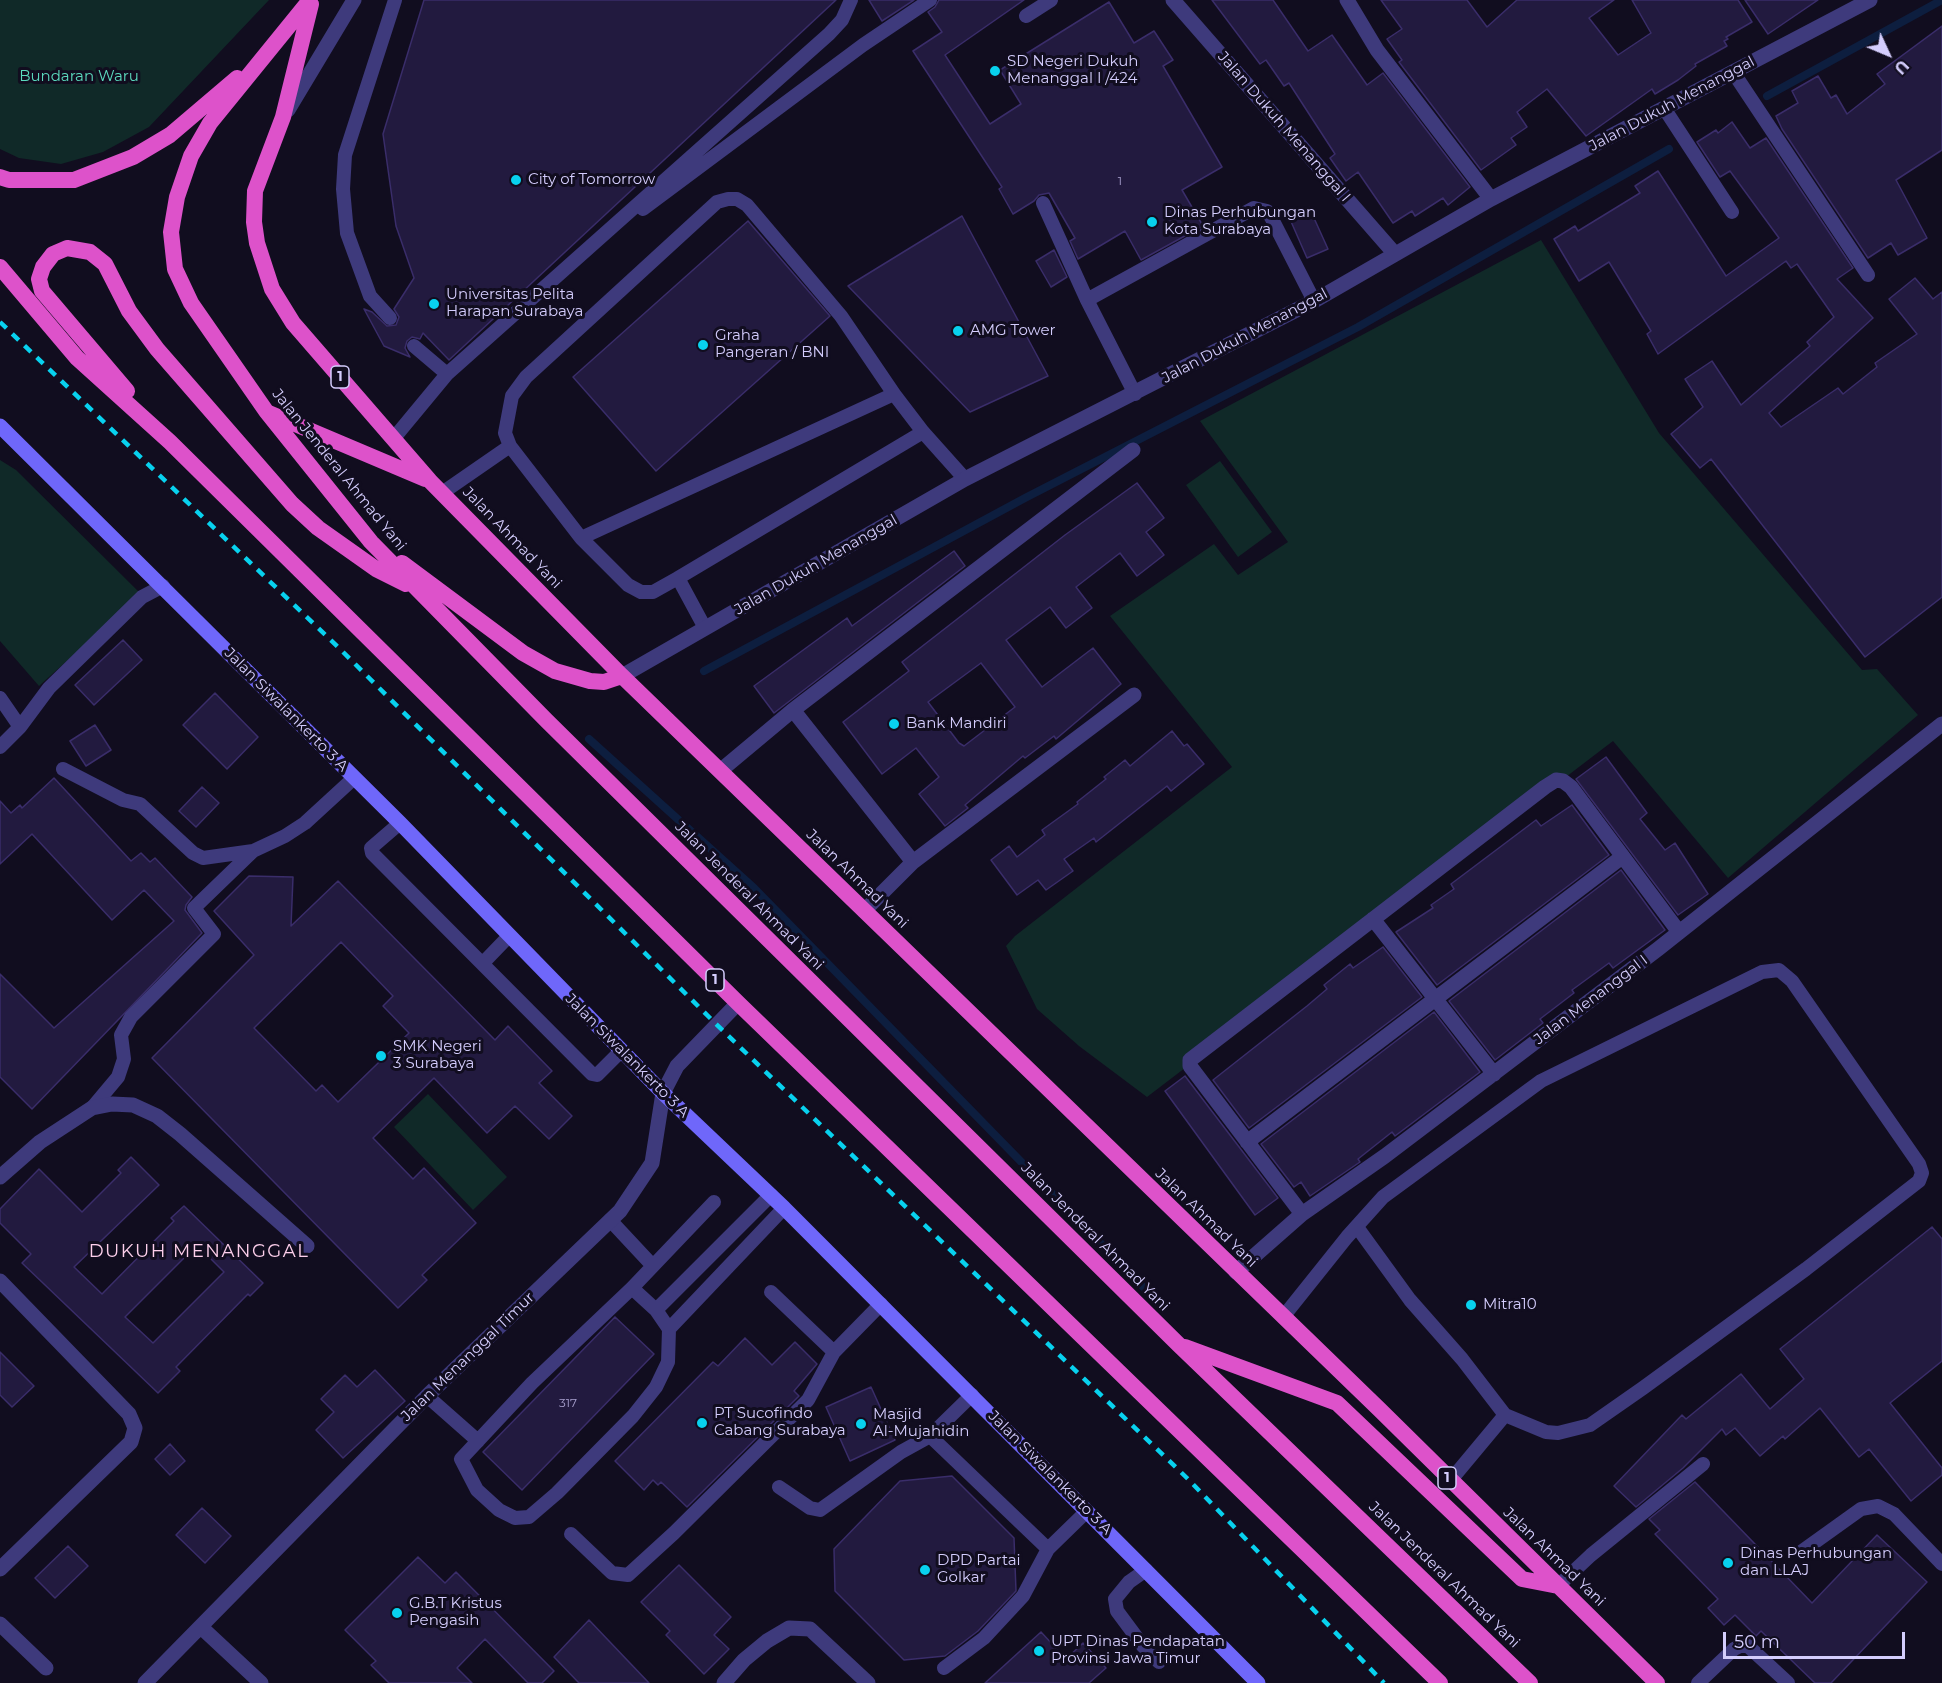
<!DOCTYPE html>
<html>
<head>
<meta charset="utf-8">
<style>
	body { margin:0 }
	#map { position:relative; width:1942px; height:1683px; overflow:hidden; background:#110d1f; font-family:Montserrat,sans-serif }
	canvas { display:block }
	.north { position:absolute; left:1858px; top:24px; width:60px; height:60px; -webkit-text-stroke:4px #110d1f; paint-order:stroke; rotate:134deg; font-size:16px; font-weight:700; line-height:24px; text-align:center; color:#d4cdfd }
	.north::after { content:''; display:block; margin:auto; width:21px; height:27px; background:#d4cdfd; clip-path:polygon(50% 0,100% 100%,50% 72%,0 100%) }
	.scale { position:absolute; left:1723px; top:1632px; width:182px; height:27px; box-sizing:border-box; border:3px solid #d4cdfd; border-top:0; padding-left:8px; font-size:18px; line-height:21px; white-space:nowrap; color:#d4cdfd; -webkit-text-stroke:4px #110d1f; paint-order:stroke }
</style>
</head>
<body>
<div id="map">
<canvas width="1942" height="1683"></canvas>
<div class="north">U</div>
<div class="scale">50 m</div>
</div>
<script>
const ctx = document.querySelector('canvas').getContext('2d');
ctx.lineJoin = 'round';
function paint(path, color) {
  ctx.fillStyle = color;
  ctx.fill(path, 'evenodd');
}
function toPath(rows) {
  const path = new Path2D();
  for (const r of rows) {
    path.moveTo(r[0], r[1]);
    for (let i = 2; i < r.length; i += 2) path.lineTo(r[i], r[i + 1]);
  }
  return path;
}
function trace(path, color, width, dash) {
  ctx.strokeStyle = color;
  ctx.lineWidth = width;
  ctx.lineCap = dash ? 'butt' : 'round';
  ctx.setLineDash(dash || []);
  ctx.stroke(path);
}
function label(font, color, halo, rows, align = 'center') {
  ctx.font = font + ' Montserrat,sans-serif';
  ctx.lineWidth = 6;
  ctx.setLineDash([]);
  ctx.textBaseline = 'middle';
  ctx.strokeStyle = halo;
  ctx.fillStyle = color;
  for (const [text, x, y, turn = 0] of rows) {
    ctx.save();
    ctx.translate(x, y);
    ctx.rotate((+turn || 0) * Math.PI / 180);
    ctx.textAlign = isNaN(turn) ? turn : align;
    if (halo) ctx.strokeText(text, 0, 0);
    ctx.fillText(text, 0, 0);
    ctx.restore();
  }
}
const green = toPath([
	[0,0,269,0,149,127,103,152,61,164,19,158,0,149],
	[1541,240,1659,433,1862,670,1877,669,1918,715,1728,878,1613,741,1147,1097,1079,1046,1037,1009,1006,946,1015,936,1232,767,1110,616,1214,544,1238,575,1288,542,1200,421],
	[0,460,16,470,141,594,39,686,0,641],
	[1220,461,1272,532,1238,557,1186,485],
	[428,1094,507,1177,473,1210,394,1127]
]);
const stream = toPath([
	[1767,96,1942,0],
	[704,671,1025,498,1358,327,1669,149],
	[589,739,754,888,1155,1299]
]);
const building = toPath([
	[424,0,836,0,449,360,423,333,420,339,412,337,407,341,405,348,410,357,384,346,364,309,372,312,387,326,396,325,399,317,394,309,414,278,396,226,383,134,424,0],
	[869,0,914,0,882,21,869,0],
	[939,0,1024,0,945,55,990,124,1021,104,1000,70,1109,2,1134,43,1154,31,1173,60,1163,66,1222,167,1182,190,1203,226,1141,260,1125,231,1078,259,1070,241,1075,238,1049,193,1039,195,1034,201,1013,214,999,189,1002,187,913,51,942,32,928,12,935,7,939,0],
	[1212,0,1273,0,1308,51,1332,35,1367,85,1383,73,1470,187,1448,205,1443,198,1415,216,1412,211,1393,223,1358,172,1346,181,1330,158,1335,154,1289,83,1284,86,1266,60,1260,64,1212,0],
	[1381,0,1467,0,1487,27,1517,0,1614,0,1589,18,1618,55,1651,33,1632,0,1738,0,1752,22,1726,37,1728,39,1724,41,1727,46,1695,64,1696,66,1678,80,1655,94,1652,89,1586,136,1547,89,1517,112,1527,127,1511,138,1516,145,1481,170,1399,62,1402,60,1387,39,1402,29,1381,0],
	[1745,0,1818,0,1768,34,1745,0],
	[1942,26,1942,150,1896,180,1927,238,1898,255,1891,243,1868,258,1782,129,1776,116,1798,103,1792,91,1818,76,1831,98,1836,95,1847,114,1885,84,1877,74,1942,26],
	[1732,122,1750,148,1766,138,1853,268,1837,279,1873,318,1769,413,1781,427,1838,388,1843,394,1877,367,1875,363,1917,334,1889,299,1915,278,1933,299,1942,292,1942,597,1865,657,1711,459,1700,468,1671,434,1703,407,1685,379,1712,361,1741,405,1810,346,1807,342,1834,317,1797,264,1791,268,1786,261,1658,354,1647,334,1651,331,1609,262,1579,281,1554,239,1575,226,1578,231,1640,193,1635,186,1658,171,1726,276,1779,238,1730,171,1720,177,1697,142,1716,130,1718,133,1732,122],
	[1309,207,1328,249,1307,258,1289,217,1309,207],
	[962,216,1048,376,970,412,848,286,962,216],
	[748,221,830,316,656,471,573,377,748,221],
	[1054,250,1067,277,1051,287,1036,261,1054,250],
	[1137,483,1164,518,1146,532,1164,555,1137,576,1120,553,1076,587,1092,608,1066,628,1050,607,1006,640,1042,687,1093,648,1121,684,1056,739,1054,736,1025,758,1023,756,965,805,968,808,945,826,919,794,939,777,916,748,882,774,843,722,909,671,902,662,1065,535,1137,483],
	[981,663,1015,707,964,746,959,743,928,702,981,663],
	[954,551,965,566,774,713,754,686,847,618,852,626,954,551],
	[123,640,142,660,94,705,75,685,123,640],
	[215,693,258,737,227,769,183,725,215,693],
	[95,725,111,750,86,766,70,741,95,725],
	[1172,731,1184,746,1187,744,1204,764,1171,791,1167,786,1096,842,1094,838,1064,859,1073,871,1046,890,1038,880,1017,895,991,860,1009,846,1017,857,1045,835,1042,830,1078,804,1077,802,1106,779,1104,777,1125,760,1130,766,1172,731],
	[1606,757,1647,813,1640,819,1665,850,1675,843,1708,894,1678,915,1576,779,1606,757],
	[54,778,131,861,141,853,150,862,155,858,192,897,186,905,185,910,202,933,32,1109,0,1077,0,974,54,1028,174,921,144,890,112,920,32,834,0,864,0,801,11,813,20,805,22,808,54,778],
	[202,787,219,803,196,827,179,811,202,787],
	[1572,805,1609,855,1437,985,1396,932,1433,908,1431,905,1454,889,1451,884,1536,820,1541,826,1572,805],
	[1621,870,1665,930,1613,968,1609,963,1572,990,1574,993,1540,1019,1543,1023,1495,1060,1449,1001,1621,870],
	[249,876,293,877,291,926,338,881,495,1040,508,1026,552,1071,539,1083,572,1116,549,1139,515,1106,487,1133,434,1078,373,1138,413,1179,424,1168,476,1223,422,1275,427,1280,398,1308,152,1058,254,955,214,911,249,876],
	[341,942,393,996,383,1006,409,1033,338,1102,322,1085,316,1091,254,1028,341,942],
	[1383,947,1422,997,1249,1128,1213,1080,1307,1006,1327,989,1324,985,1350,964,1353,968,1383,947],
	[1434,1012,1480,1072,1395,1136,1392,1132,1358,1159,1360,1162,1310,1196,1301,1182,1294,1187,1261,1144,1434,1012],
	[1185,1076,1278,1198,1255,1215,1165,1091,1185,1076],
	[131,1157,159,1185,74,1267,102,1294,174,1221,171,1218,184,1206,263,1283,250,1296,248,1294,176,1367,180,1371,158,1393,22,1263,31,1254,0,1223,0,1209,39,1169,82,1212,121,1173,118,1170,131,1157],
	[197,1245,224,1272,153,1343,125,1317,197,1245],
	[1932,1227,1942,1239,1942,1361,1890,1403,1942,1468,1942,1475,1911,1501,1869,1449,1859,1457,1820,1408,1785,1439,1783,1436,1760,1456,1735,1428,1726,1435,1722,1429,1683,1468,1636,1507,1614,1486,1682,1415,1686,1419,1741,1374,1770,1409,1804,1379,1780,1349,1932,1227],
	[615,1317,654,1354,522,1490,483,1452,615,1317],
	[745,1338,772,1365,795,1342,817,1364,794,1391,799,1396,687,1507,661,1482,658,1485,653,1480,644,1490,615,1461,713,1362,718,1366,745,1338],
	[0,1352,34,1386,12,1407,0,1395,0,1352],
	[375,1370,405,1401,343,1458,316,1430,334,1412,321,1399,345,1375,357,1387,375,1370],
	[871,1387,895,1440,850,1461,826,1407,871,1387],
	[170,1444,185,1461,170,1475,155,1459,170,1444],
	[952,1476,1014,1538,1016,1591,978,1631,945,1656,904,1660,835,1591,834,1549,900,1481,952,1476],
	[1695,1482,1812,1603,1877,1535,1927,1582,1831,1683,1815,1683,1761,1631,1756,1636,1735,1615,1724,1625,1708,1608,1718,1599,1655,1534,1660,1530,1649,1519,1695,1482],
	[202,1508,231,1536,205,1563,176,1535,202,1508],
	[68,1546,88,1566,55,1598,35,1578,68,1546],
	[418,1557,445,1583,456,1572,554,1671,542,1683,528,1683,485,1639,457,1668,472,1683,389,1683,371,1665,376,1661,345,1630,418,1557],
	[679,1565,731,1617,714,1635,729,1649,704,1674,666,1635,670,1631,641,1602,679,1565],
	[589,1620,649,1683,579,1683,554,1657,589,1620],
	[1041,1632,1066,1659,1083,1643,1106,1668,1089,1683,985,1683,1041,1632]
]);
const service = toPath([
	[1026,16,1051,0],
	[1733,72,1868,275],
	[1664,108,1732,212],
	[1043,203,1087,300],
	[643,209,863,45,930,0],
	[390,318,370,296,347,233,343,189,345,155,395,0],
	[414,346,447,374],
	[894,394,841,316,747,205,737,199,728,199,717,202,526,377,512,396,505,433,510,446,581,538,628,585,641,592,653,592,678,578,923,432],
	[1135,394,1087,300,1254,208,1267,211,1271,217,1314,301],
	[394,438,447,374,829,34,842,20,851,0],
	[442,493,510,446],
	[581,538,894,394,923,432,965,479],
	[678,578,705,628],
	[0,698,20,727,49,688,142,597,163,586],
	[0,747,20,727],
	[63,769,123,800,140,804,193,853,203,858,253,851,285,836,305,823,354,778],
	[400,823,371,848,372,853,592,1074,597,1075,621,1051],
	[483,963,509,936],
	[92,1108,118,1077,124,1059,121,1035,131,1017,214,934,194,908,253,851],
	[610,1220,652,1265],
	[632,1288,656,1310,669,1329,668,1362,656,1387,633,1416,557,1493,529,1517,515,1518,499,1510,477,1490,461,1459,532,1383,632,1288],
	[632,1288,714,1202],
	[771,1292,834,1352],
	[656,1310,771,1195],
	[1283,1317,1347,1237,1383,1197,1541,1081,1762,972,1779,970,1792,981,1919,1164,1922,1173,1919,1181,1806,1269,1643,1388,1590,1425,1558,1433,1546,1432,1505,1415,1462,1359,1410,1300,1357,1227],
	[669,1329,784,1208],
	[427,1396,478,1441],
	[930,1436,972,1395],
	[1450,1481,1505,1415],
	[779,1487,810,1508,820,1510,901,1452,930,1436,1048,1549,1087,1511],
	[571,1534,612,1573,628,1575,674,1533,808,1400,834,1352,881,1304],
	[1801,1552,1861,1509,1878,1506,1894,1514,1942,1564],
	[1146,1570,1129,1582,1115,1599,1117,1611,1143,1646,1159,1662],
	[1558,1586,1591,1555,1703,1464],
	[944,1668,984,1638,1023,1596,1048,1549],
	[1698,1683,1734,1649,1740,1646,1748,1646,1788,1683]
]);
const minor = toPath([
	[1173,0,1395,254],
	[1347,0,1377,50,1491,199],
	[288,110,354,0],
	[622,676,965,479,1314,301,1491,199,1870,0],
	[793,710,913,862,1134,695],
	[720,771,793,710,1133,450],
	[864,911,913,862],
	[1373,919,1494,1074],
	[1247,1142,1622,857],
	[0,1177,40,1142,92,1108,112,1104,133,1105,157,1116,180,1134,307,1246],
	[1302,1214,1190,1066,1190,1060,1545,787,1556,780,1563,781,1571,787,1679,932],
	[1236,1272,1302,1214,1385,1156,1658,949,1942,724],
	[0,1281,129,1414,135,1428,131,1442,0,1569],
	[0,1624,46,1668],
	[202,1628,261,1683],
	[145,1683,427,1396,620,1211,652,1163,663,1093,677,1066,738,1003],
	[724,1683,744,1660,767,1641,789,1628,810,1629,868,1683]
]);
const secondary = toPath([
	[0,426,400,823,663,1093,784,1208,1258,1683]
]);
const trunk = toPath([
	[310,0,210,123,191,156,177,197,171,232,175,269,191,303,266,411,371,542,546,720,1179,1345,1530,1683],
	[311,4,283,117,255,191,254,222,257,243,272,289,293,323,430,481,622,676,1379,1409,1657,1683],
	[0,177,9,180,74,180,133,157,170,135,237,78],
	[0,267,77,358,170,442,738,1003,1440,1683],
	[127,391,42,291,39,279,43,267,53,254,67,248,90,252,105,264,129,311,157,349,292,504,318,528,376,569,406,584],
	[269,413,425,479],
	[402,563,523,653,555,671,590,681,604,682,622,676],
	[1185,1347,1337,1403,1522,1579,1558,1586]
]);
const rail = toPath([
	[0,322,340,649,716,1024,1188,1479,1384,1683]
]);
const markers = [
	[995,71,6,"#08d1ee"],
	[516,180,6,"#08d1ee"],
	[1152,222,6,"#08d1ee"],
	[434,304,6,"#08d1ee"],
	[958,331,6,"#08d1ee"],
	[703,345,6,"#08d1ee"],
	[894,724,6,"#08d1ee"],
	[381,1056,6,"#08d1ee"],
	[1471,1305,6,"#08d1ee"],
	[702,1423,6,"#08d1ee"],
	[861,1424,6,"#08d1ee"],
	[1728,1563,6,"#08d1ee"],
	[925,1570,6,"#08d1ee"],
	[397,1613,6,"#08d1ee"],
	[1039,1651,6,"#08d1ee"]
];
const numberNames = [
	["1",1120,181],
	["317",568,1403]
];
const shields = [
	[340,377,18],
	[715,980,18],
	[1447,1478,18]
];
const shieldNames = [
	["1",340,377],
	["1",715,980],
	["1",1447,1478]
];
const poiNames = [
	["SD Negeri Dukuh",1007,62],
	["Menanggal I /424",1007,79],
	["City of Tomorrow",528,180],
	["Dinas Perhubungan",1164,213],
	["Kota Surabaya",1164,230],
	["Universitas Pelita",446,295],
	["Harapan Surabaya",446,312],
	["AMG Tower",970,331],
	["Graha",715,336],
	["Pangeran / BNI",715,353],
	["Bank Mandiri",906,724],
	["SMK Negeri",393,1047],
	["3 Surabaya",393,1064],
	["Mitra10",1483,1305],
	["PT Sucofindo",714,1414],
	["Cabang Surabaya",714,1431],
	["Masjid",873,1415],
	["Al-Mujahidin",873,1432],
	["Dinas Perhubungan",1740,1554],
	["dan LLAJ",1740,1571],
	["DPD Partai",937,1561],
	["Golkar",937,1578],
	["G.B.T Kristus",409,1604],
	["Pengasih",409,1621],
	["UPT Dinas Pendapatan",1051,1642],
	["Provinsi Jawa Timur",1051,1659]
];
const parkNames = [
	["Bundaran Waru",79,77]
];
const streetNames = [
	["Jalan Dukuh Menanggal",1672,104,-28],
	["Jalan Dukuh Menanggal I",1284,127,49],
	["Jalan Dukuh Menanggal",1245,336,-28],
	["Jalan Jenderal Ahmad Yani",339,470,51],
	["Jalan Ahmad Yani",512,538,46],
	["Jalan Dukuh Menanggal",816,565,-30],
	["Jalan Siwalankerto 3 A",286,710,45],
	["Jalan Ahmad Yani",857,879,44],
	["Jalan Jenderal Ahmad Yani",749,896,45],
	["Jalan Menanggal I",1591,1000,-37],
	["Jalan Siwalankerto 3 A",627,1056,45],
	["Jalan Ahmad Yani",1206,1218,44],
	["Jalan Jenderal Ahmad Yani",1095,1237,45],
	["Jalan Menanggal Timur",468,1357,-44],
	["Jalan Siwalankerto 3 A",1050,1473,45],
	["Jalan Ahmad Yani",1554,1557,44],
	["Jalan Jenderal Ahmad Yani",1444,1575,44]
];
const quarterNames = [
	["DUKUH MENANGGAL",199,1252]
];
paint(green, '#102928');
trace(stream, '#0d1e3f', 8);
paint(building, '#221a3f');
trace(building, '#3a2d6a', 1.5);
trace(service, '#3e3a7c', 14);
trace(minor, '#3e3a7c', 15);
trace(secondary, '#6f67fa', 15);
trace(trunk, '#dd52ca', 16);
trace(rail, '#08d1ee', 4.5, [9, 8]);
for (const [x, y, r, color] of markers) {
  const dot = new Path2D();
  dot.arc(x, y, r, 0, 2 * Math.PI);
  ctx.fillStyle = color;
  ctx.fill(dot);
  trace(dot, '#110d1f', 2);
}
label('12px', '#a8a0ce', null, numberNames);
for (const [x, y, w] of shields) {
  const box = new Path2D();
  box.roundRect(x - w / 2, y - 11, w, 22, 4.5);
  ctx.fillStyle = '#110d1f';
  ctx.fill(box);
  trace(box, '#d4cdfd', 1.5);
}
label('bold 14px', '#d4cdfd', null, shieldNames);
label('15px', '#d4cdfd', '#110d1f', poiNames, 'left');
label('15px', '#5cdabe', '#110d1f', parkNames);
label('15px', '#d4cdfd', '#110d1f', streetNames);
ctx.letterSpacing = '1.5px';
label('18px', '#fdcfeb', '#110d1f', quarterNames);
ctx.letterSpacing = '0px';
</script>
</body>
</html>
